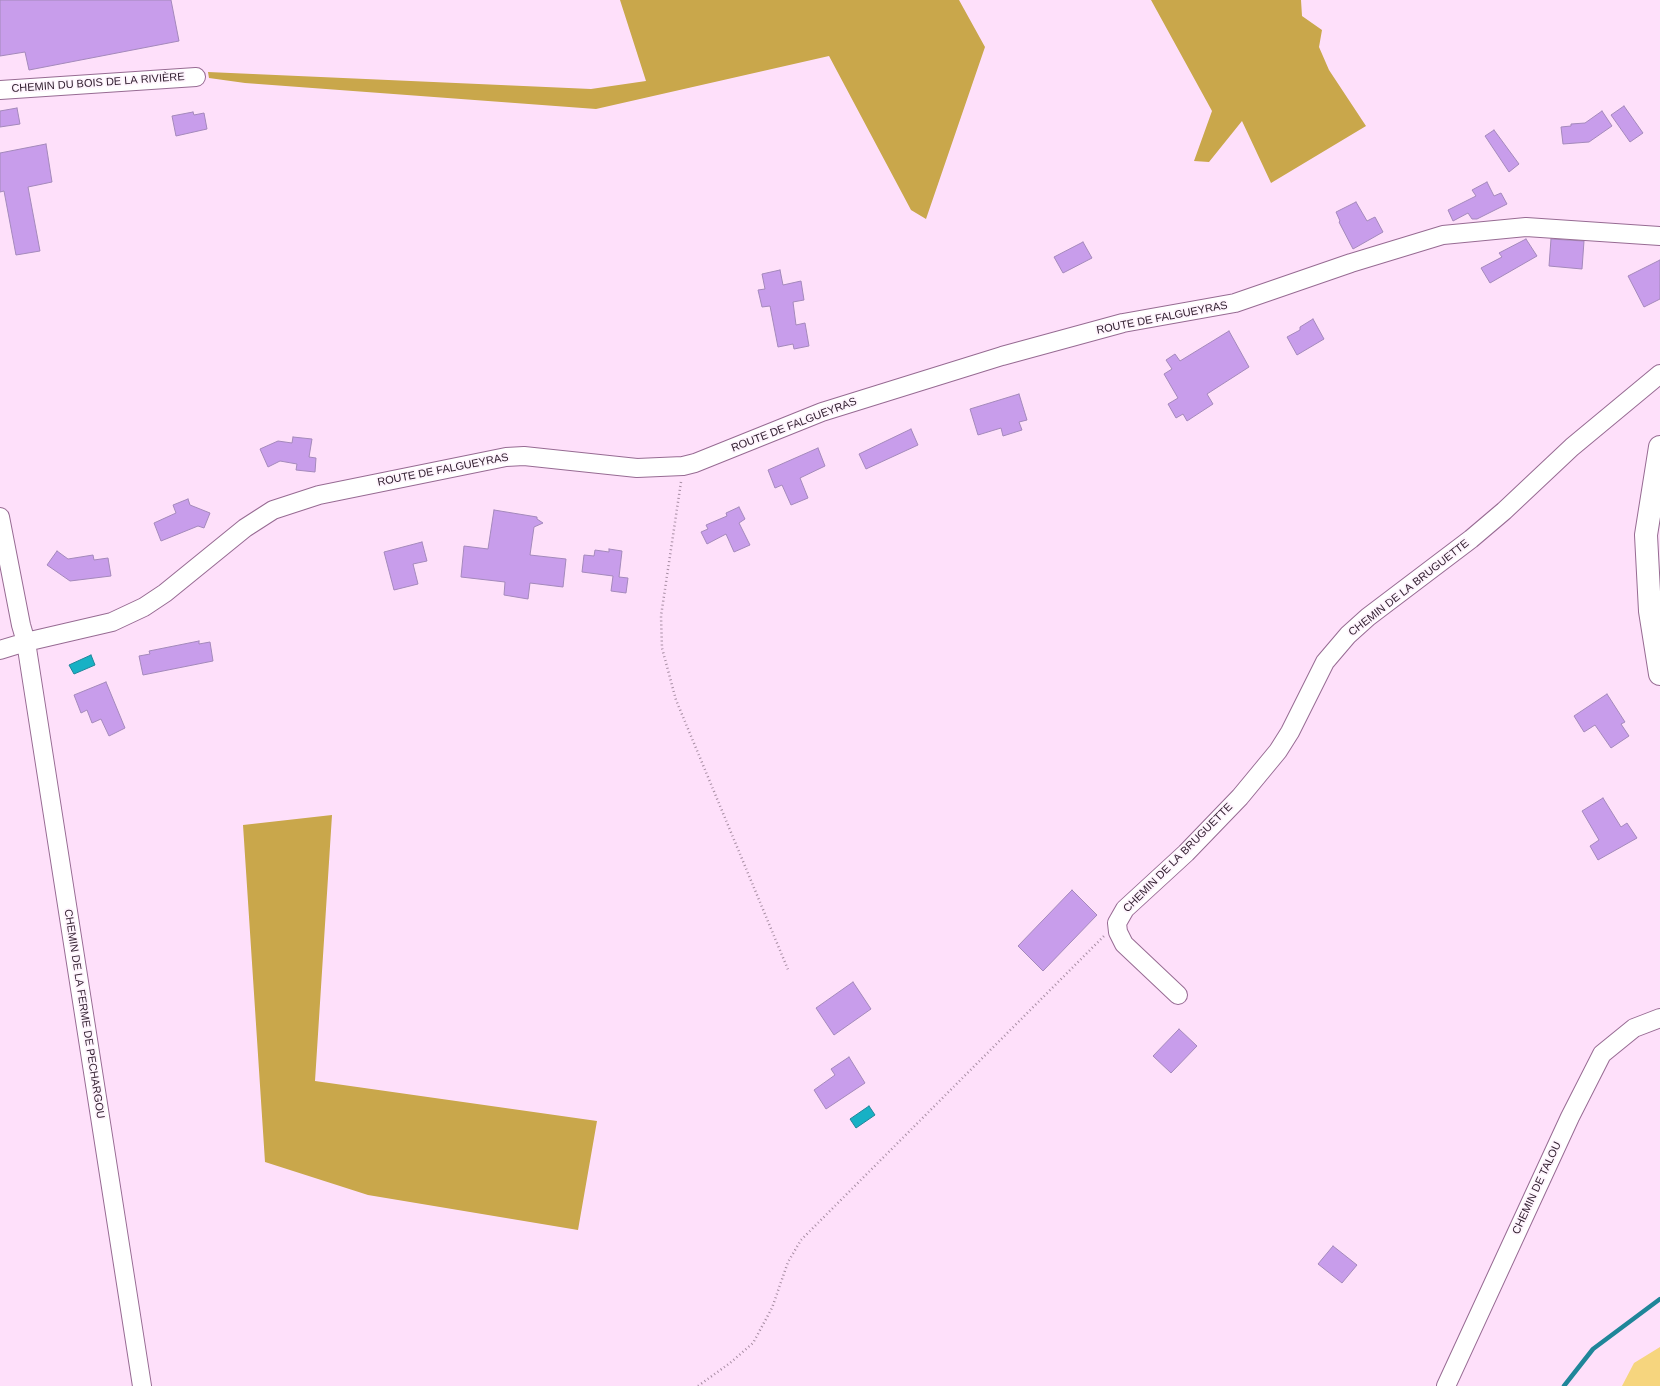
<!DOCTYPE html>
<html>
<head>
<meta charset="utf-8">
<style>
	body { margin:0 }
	canvas { display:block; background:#fee0fa }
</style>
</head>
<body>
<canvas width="1660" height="1386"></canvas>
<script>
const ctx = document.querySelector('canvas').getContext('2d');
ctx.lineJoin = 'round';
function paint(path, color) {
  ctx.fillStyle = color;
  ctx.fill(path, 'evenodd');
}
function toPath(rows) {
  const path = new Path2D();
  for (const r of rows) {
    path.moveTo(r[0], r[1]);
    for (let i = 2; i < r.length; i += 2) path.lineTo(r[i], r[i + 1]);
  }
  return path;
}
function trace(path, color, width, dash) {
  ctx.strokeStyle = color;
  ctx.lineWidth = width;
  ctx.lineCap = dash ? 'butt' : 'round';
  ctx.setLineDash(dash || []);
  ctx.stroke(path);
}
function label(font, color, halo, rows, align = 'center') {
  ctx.font = font + ' Arial,sans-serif';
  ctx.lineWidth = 3.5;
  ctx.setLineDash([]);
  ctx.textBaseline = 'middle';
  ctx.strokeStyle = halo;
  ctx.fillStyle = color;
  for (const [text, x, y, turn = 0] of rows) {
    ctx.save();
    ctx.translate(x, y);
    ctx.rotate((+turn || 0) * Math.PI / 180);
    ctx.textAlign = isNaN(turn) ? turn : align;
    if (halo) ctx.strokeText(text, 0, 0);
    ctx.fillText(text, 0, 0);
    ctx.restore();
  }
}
const green = toPath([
	[1660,1347,1660,1386,1622,1386,1634,1363]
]);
const forest = toPath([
	[620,0,959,0,985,47,926,219,911,210,829,56,596,109,245,83,209,78,208,72,591,89,646,81],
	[1151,0,1301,0,1302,16,1322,30,1319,47,1329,70,1366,126,1271,183,1242,121,1209,162,1194,161,1212,111],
	[332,815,315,1081,597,1121,578,1230,368,1195,265,1162,243,825]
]);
const water = toPath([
	[91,655,95,665,74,674,69,665,91,655],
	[869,1106,875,1115,856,1128,850,1119,869,1106]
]);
const stream = toPath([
	[1564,1386,1593,1349,1660,1299]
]);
const building = toPath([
	[0,0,171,0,179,41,29,70,25,52,0,56,0,0],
	[1624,106,1643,133,1630,142,1611,115,1624,106],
	[17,108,20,124,0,127,0,111,17,108],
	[1602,111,1612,126,1589,142,1563,144,1561,127,1571,126,1571,124,1585,123,1602,111],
	[193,112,194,115,204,113,207,129,176,136,172,116,193,112],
	[1494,130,1519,164,1509,172,1485,136,1494,130],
	[46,144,52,182,28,187,40,251,16,255,4,191,0,192,0,153,46,144],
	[1487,182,1494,196,1501,193,1507,204,1477,219,1472,219,1468,213,1453,221,1448,210,1476,196,1472,190,1487,182],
	[1356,202,1367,221,1375,217,1383,232,1353,249,1339,222,1340,221,1336,212,1356,202],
	[1526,239,1537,256,1490,283,1481,268,1502,257,1499,253,1526,239],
	[1551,239,1584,241,1582,269,1549,266,1551,239],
	[1083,242,1092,258,1063,273,1054,257,1083,242],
	[1660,260,1660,299,1644,307,1628,276,1660,260],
	[780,270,783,285,801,281,804,300,793,302,796,325,805,323,809,346,794,349,793,344,778,347,770,306,762,307,758,290,765,289,762,274,780,270],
	[1313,319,1324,339,1297,355,1287,337,1300,330,1300,327,1313,319],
	[1229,331,1249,367,1207,394,1213,404,1187,421,1183,414,1176,418,1168,404,1178,398,1164,374,1172,369,1166,360,1175,354,1180,361,1229,331],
	[1019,394,1027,420,1019,422,1022,430,1003,436,1001,428,978,435,970,409,1019,394],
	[911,429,918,445,866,469,859,454,911,429],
	[293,437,312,439,309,457,316,458,315,472,296,470,297,464,280,461,268,467,260,449,278,441,292,443,293,437],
	[818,448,825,466,800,478,808,498,791,505,782,485,775,488,768,470,818,448],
	[188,499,190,505,210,513,204,528,198,526,161,541,154,523,176,513,173,505,188,499],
	[739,507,745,519,739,523,750,545,734,552,726,534,707,544,701,532,708,529,706,525,727,516,726,513,739,507],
	[494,510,537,517,537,519,543,523,534,527,530,555,566,559,563,587,530,583,528,599,504,595,505,582,461,577,464,546,488,549,494,510],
	[422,542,427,561,413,564,418,584,394,590,384,552,422,542],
	[609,549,622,551,619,577,628,578,626,593,611,591,613,576,582,572,584,555,594,556,595,550,609,552,609,549],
	[57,551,68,559,93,555,94,560,108,558,111,576,70,581,47,565,57,551],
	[199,641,199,644,210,642,213,661,143,675,139,656,150,654,149,651,199,641],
	[106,682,125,728,109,736,101,719,92,723,87,710,81,713,74,695,106,682],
	[1607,694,1625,722,1621,724,1629,736,1611,748,1595,725,1584,732,1574,716,1607,694],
	[1603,798,1621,827,1627,823,1637,838,1598,860,1590,846,1599,840,1582,811,1603,798],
	[1072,890,1097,915,1043,971,1018,946,1072,890],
	[853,982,871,1009,834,1035,816,1008,853,982],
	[1179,1029,1197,1046,1171,1073,1153,1056,1179,1029],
	[849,1057,865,1083,826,1109,814,1090,835,1075,831,1069,849,1057],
	[1333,1246,1357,1265,1342,1283,1318,1264,1333,1246]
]);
const path = toPath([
	[681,482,661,616,662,648,676,700,789,972],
	[698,1386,730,1363,753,1343,772,1308,788,1262,801,1240,1104,936]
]);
const street = toPath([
	[0,90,196,77],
	[0,517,21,625,26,642,142,1386],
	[0,650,26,642,112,622,144,607,165,593,245,528,273,510,319,495,506,457,524,456,637,468,683,466,695,463,822,412,1002,356,1123,323,1235,303,1351,263,1443,235,1526,227,1660,236],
	[1178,995,1124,944,1118,932,1117,923,1125,909,1186,853,1240,797,1278,751,1290,732,1325,662,1348,635,1368,617,1471,539,1504,511,1572,447,1660,374],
	[1446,1386,1570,1117,1602,1054,1634,1028,1660,1018]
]);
const secondary = toPath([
	[1660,447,1646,535,1650,611,1660,674]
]);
const streetNames = [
	["CHEMIN DU BOIS DE LA RIVIÈRE",98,83,-4],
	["ROUTE DE FALGUEYRAS",1162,318,-11],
	["ROUTE DE FALGUEYRAS",794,425,-21],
	["ROUTE DE FALGUEYRAS",443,470,-11],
	["CHEMIN DE LA BRUGUETTE",1409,588,-38],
	["CHEMIN DE LA BRUGUETTE",1178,858,-45],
	["CHEMIN DE LA FERME DE PECHARGOU",84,1014,81],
	["CHEMIN DE TALOU",1537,1188,-65]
];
paint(green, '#f6d57e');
paint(forest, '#c9a74b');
paint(water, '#17b1c5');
trace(water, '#1f8699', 1);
trace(stream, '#1f8699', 4.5);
paint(building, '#c89deb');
trace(building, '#a489bb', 1);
trace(street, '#976b93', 20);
trace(secondary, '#976b93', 24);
trace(path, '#a78da3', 2.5, [1, 3]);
trace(street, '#fff', 18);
trace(secondary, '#fff', 22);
label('11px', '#332031', '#fef4fd', streetNames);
</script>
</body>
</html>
